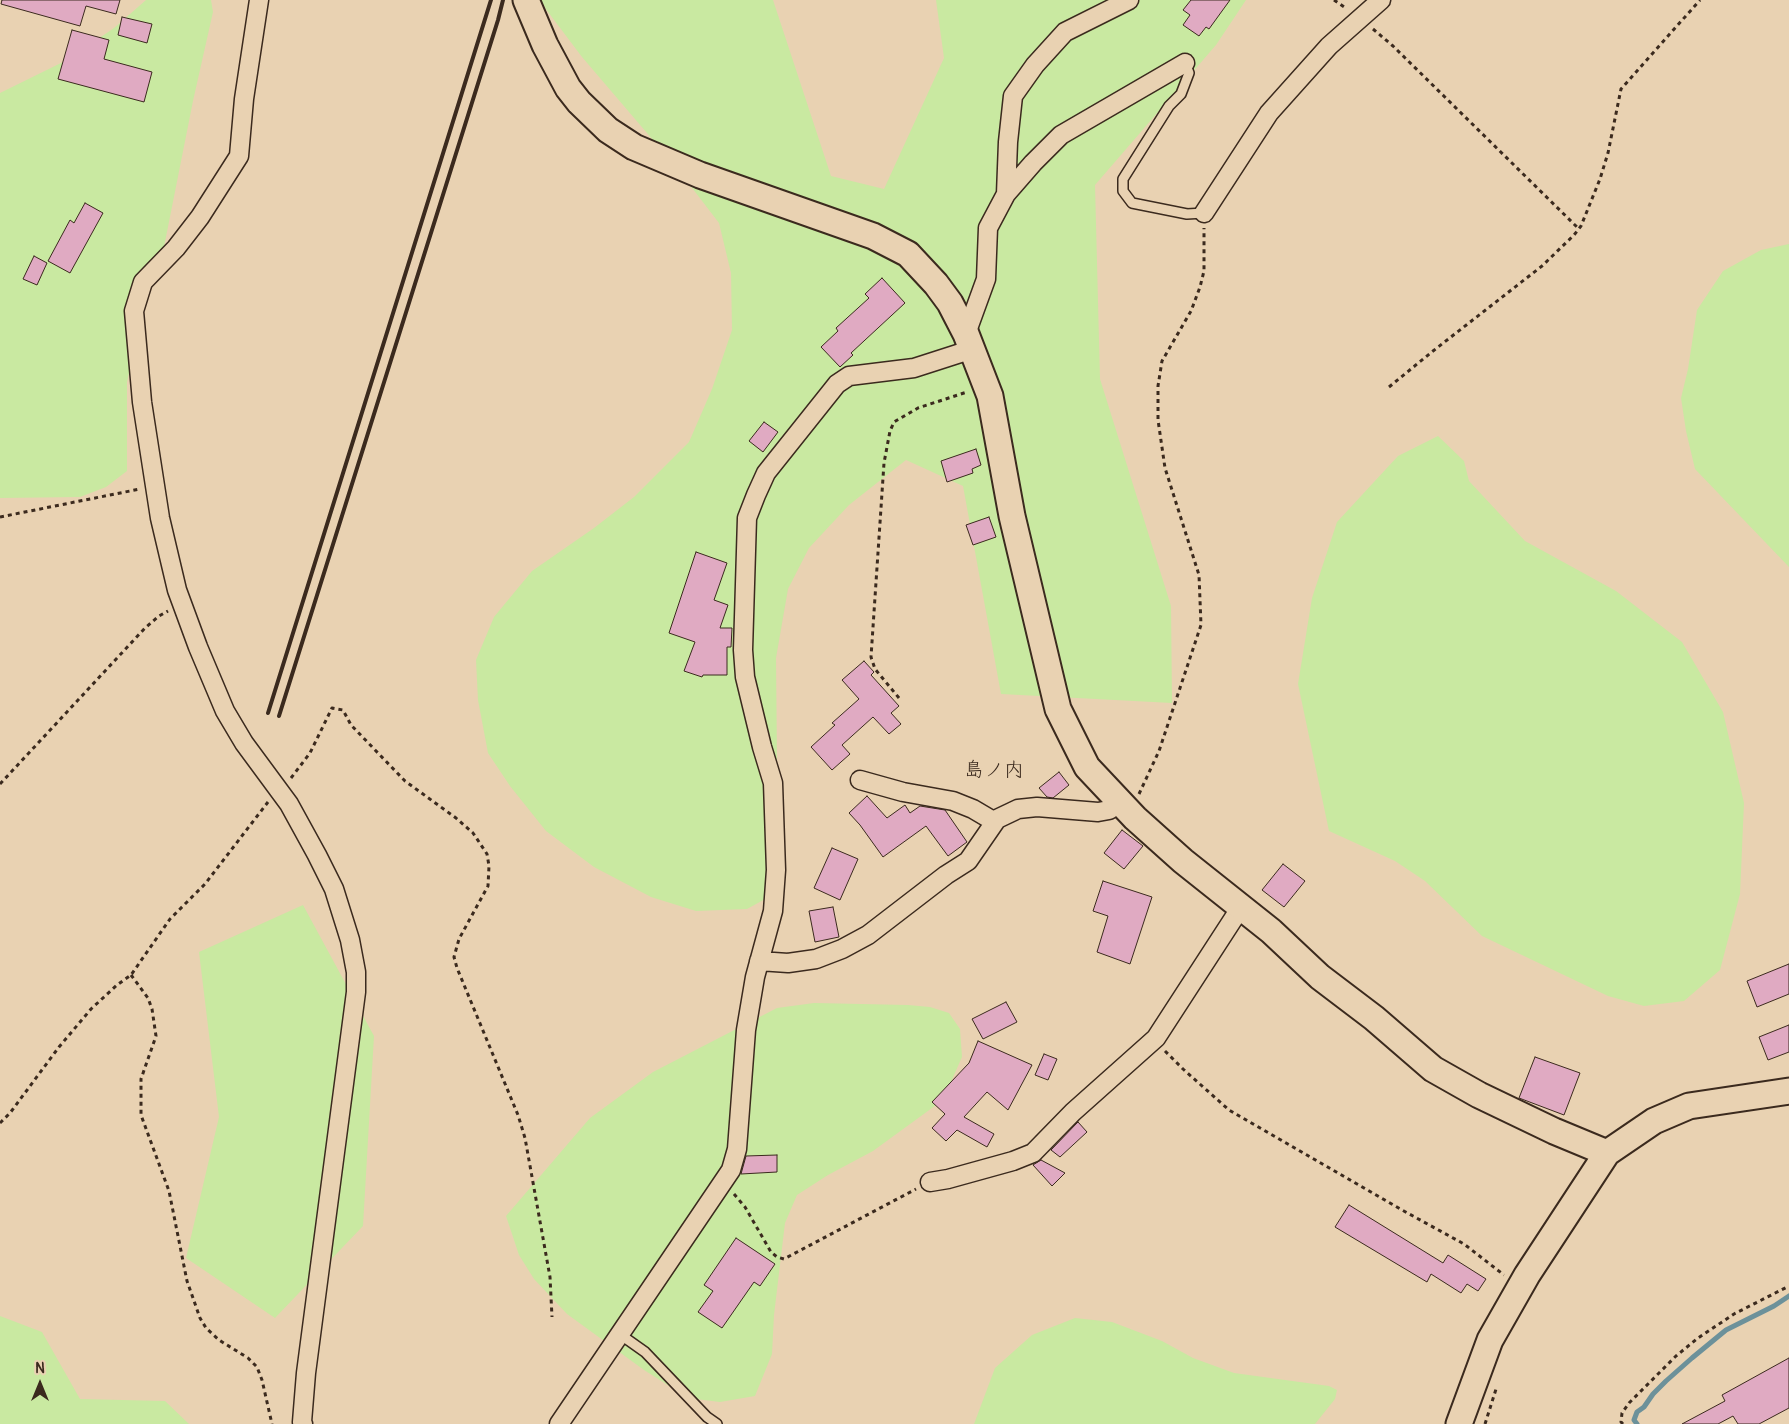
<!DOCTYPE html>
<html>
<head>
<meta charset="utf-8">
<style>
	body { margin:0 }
	#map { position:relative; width:1789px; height:1424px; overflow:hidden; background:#e9d2b2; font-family:Pangolin,sans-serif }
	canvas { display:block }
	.north { position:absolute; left:15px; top:1359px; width:50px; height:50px; -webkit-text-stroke:4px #e9d2b2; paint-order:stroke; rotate:0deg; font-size:14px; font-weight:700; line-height:20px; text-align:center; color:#3b2a1e }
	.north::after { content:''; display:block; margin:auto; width:18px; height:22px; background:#3b2a1e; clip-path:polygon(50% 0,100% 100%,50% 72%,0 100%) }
</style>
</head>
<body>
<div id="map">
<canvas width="1789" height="1424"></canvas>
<div class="north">N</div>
</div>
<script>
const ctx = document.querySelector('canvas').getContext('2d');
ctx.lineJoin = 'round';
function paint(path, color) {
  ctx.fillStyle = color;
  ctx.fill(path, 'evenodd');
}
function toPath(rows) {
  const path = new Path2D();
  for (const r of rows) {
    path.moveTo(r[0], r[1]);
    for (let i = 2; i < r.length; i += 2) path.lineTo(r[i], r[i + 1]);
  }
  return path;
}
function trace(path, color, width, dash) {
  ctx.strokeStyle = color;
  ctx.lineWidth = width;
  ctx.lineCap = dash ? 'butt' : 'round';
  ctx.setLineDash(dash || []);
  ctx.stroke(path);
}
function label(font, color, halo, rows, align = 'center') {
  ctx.font = font + ' Pangolin,"Klee One",sans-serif';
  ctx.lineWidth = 5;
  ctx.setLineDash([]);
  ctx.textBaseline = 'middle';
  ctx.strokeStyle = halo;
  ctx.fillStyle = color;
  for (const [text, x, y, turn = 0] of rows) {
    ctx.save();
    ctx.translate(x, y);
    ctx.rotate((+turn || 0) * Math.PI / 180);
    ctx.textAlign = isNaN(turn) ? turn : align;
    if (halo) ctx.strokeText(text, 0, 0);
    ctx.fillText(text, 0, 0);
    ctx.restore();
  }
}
const green = toPath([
	[146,0,211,0,213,12,193,101,162,257,142,315,127,382,127,471,106,487,80,497,0,498,0,93,67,60,114,28],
	[539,0,773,0,831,176,884,189,944,58,936,0,1246,0,1216,45,1095,185,1100,379,1171,606,1172,703,1001,694,963,486,906,460,849,505,809,548,788,589,776,658,777,761,782,851,778,892,747,909,696,911,651,897,594,867,546,831,510,786,488,753,478,700,476,660,494,617,532,571,594,528,634,497,689,442,712,389,732,330,731,273,719,223,676,167,582,57],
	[1789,244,1789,567,1695,469,1686,431,1681,398,1688,369,1697,310,1723,271,1761,250],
	[1438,436,1464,461,1469,481,1525,541,1616,591,1682,642,1723,712,1744,803,1740,894,1720,970,1684,1001,1644,1006,1608,996,1482,936,1425,881,1395,861,1329,831,1298,684,1312,598,1337,522,1398,456],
	[303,905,374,1036,363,1226,275,1318,186,1258,219,1117,199,952],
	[814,1003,908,1005,930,1007,949,1013,960,1029,962,1057,943,1100,873,1151,828,1175,797,1195,785,1223,774,1315,772,1354,755,1396,720,1402,688,1398,644,1370,567,1314,534,1279,519,1255,506,1216,590,1118,653,1072,777,1008],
	[0,1316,42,1332,80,1399,165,1401,189,1424,0,1424],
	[1075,1318,1112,1322,1162,1341,1193,1358,1234,1373,1329,1386,1337,1390,1335,1399,1315,1424,974,1424,995,1368,1032,1335]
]);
const stream = toPath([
	[1637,1424,1634,1420,1637,1412,1644,1407,1653,1394,1666,1381,1692,1358,1726,1330,1774,1306,1789,1296]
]);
const building = toPath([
	[2,0,120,0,116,14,86,6,80,26,1,4,2,0],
	[1191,0,1230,0,1209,29,1206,27,1199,36,1183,25,1190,15,1183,10,1191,0],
	[122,17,152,24,147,43,118,35,122,17],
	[72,30,109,40,104,59,152,72,144,102,58,79,72,30],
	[85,203,103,213,70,273,48,261,70,220,74,223,85,203],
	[34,256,47,263,37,285,23,279,34,256],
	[882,278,905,303,851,353,853,355,840,367,821,347,838,331,836,328,869,298,865,294,882,278],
	[764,422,778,432,763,452,749,441,764,422],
	[976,449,981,465,972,469,973,473,947,482,941,461,976,449],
	[989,517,996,537,973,545,966,525,989,517],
	[696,552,727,563,714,600,728,605,720,628,732,628,731,647,727,647,727,675,703,675,702,677,684,671,695,642,669,633,696,552],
	[864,661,874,672,871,675,899,706,891,713,901,724,889,734,873,717,842,745,850,754,832,770,811,747,835,725,832,723,859,699,842,680,864,661],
	[1059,772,1069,785,1053,798,1047,797,1039,788,1059,772],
	[867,796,887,818,905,805,910,813,920,806,945,810,967,842,948,856,926,826,883,857,860,825,849,813,867,796],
	[1122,830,1143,846,1124,869,1104,853,1122,830],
	[832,848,858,859,840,900,814,888,832,848],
	[1283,864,1305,881,1284,907,1262,890,1283,864],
	[1103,881,1152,897,1130,964,1097,952,1108,916,1093,911,1103,881],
	[833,907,839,937,815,942,809,911,833,907],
	[1789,964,1789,994,1757,1007,1747,981,1789,964],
	[1006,1002,1017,1022,983,1039,972,1019,1006,1002],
	[1789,1025,1789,1052,1768,1060,1759,1037,1789,1025],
	[978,1041,1032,1065,1008,1110,987,1092,964,1117,994,1134,987,1147,957,1130,946,1141,932,1128,945,1114,932,1102,969,1063,978,1041],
	[1044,1054,1057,1059,1048,1080,1035,1075,1044,1054],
	[1535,1057,1580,1073,1564,1115,1519,1098,1535,1057],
	[1078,1122,1087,1132,1060,1157,1051,1150,1078,1122],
	[777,1155,777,1172,741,1174,746,1156,777,1155],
	[1041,1160,1065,1173,1052,1186,1033,1165,1041,1160],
	[1349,1205,1443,1263,1448,1255,1486,1279,1478,1291,1467,1284,1461,1293,1431,1274,1427,1282,1335,1227,1349,1205],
	[736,1238,775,1264,760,1286,754,1282,722,1328,698,1312,713,1291,704,1285,736,1238],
	[1789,1358,1789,1408,1759,1424,1738,1424,1733,1416,1718,1424,1682,1424,1725,1401,1722,1395,1789,1358]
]);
const path = toPath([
	[1334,0,1347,9],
	[1373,29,1393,46,1579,229],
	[1389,387,1433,351,1542,266,1574,235,1581,226,1600,179,1608,153,1621,89,1700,0],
	[0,517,140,489],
	[899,698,875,669,871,657,884,463,890,431,894,422,918,408,967,392],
	[291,778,310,753,332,708,343,710,351,725,405,781,456,818,473,833,487,854,489,866,488,886,459,939,454,957,457,968,518,1115,525,1138,550,1277,552,1317],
	[0,784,145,628,159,616,168,611],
	[1139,794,1159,751,1201,625,1199,575,1165,468,1158,420,1158,386,1162,361,1191,311,1200,287,1204,271,1204,228],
	[131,975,148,998,152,1009,156,1036,141,1079,141,1115,169,1191,187,1281,200,1318,206,1328,219,1340,248,1358,257,1367,262,1380,272,1424],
	[1165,1051,1183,1069,1229,1110,1402,1210,1464,1244,1504,1275],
	[0,1123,10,1113,59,1047,91,1009,117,985,131,975,170,919,205,884,268,802],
	[734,1194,745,1207,771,1252,777,1257,784,1259,916,1189],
	[1485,1424,1497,1386],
	[1623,1424,1621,1422,1622,1413,1629,1403,1676,1356,1698,1338,1734,1314,1789,1286]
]);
const lane = toPath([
	[1185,63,1189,73,1181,94,1169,106,1123,179,1123,191,1132,203,1187,214,1204,213],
	[621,1335,645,1352,707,1417,717,1424]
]);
const street = toPath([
	[259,0,244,99,239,156,200,217,176,248,143,282,134,311,142,402,160,518,177,590,198,647,225,711,244,743,289,804,317,855,334,889,350,940,356,972,356,992,306,1373,302,1422,303,1424],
	[1006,194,1033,163,1061,135,1185,63],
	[1204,213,1269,113,1329,46,1381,0],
	[966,334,986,279,988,228,1006,194,1008,142,1013,96,1035,65,1065,32,1129,0],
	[860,780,903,792,953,801,973,809,995,822],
	[759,961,788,963,816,959,842,949,868,935,946,875,968,861,997,819,1018,809,1037,807,1098,812,1109,810,1121,802],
	[930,1182,948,1179,1013,1161,1033,1153,1073,1112,1156,1038,1241,907],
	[559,1424,731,1170,737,1149,746,1030,755,977,773,911,776,870,773,783,762,747,745,677,743,650,747,518,756,495,766,473,837,384,849,376,914,368,973,349]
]);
const secondary = toPath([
	[526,0,545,45,568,88,579,102,608,130,634,147,700,175,873,236,908,254,936,284,950,303,966,334,990,396,1012,516,1058,709,1087,767,1135,818,1183,861,1271,931,1320,977,1374,1018,1433,1069,1479,1095,1554,1131,1607,1153],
	[1459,1424,1490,1340,1527,1275,1607,1153,1654,1121,1689,1106,1789,1091]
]);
const rail = toPath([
	[268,713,491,0],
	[279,716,498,20,503,0]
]);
const quarterNames = [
	["島ノ内",994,771]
];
paint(green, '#c9e9a1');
trace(stream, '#6c919a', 5);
paint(building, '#e0aac2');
trace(building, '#3b2a1e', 1);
trace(lane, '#3b2a1e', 12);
trace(street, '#3b2a1e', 21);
trace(secondary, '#3b2a1e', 29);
trace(path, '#3b2a1e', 3, [4, 4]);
trace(lane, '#e9d2b2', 9);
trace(street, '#e9d2b2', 18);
trace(secondary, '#e9d2b2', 25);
trace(rail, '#3b2a1e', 4);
label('20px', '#3b2a1e', '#e9d2b2', quarterNames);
</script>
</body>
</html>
